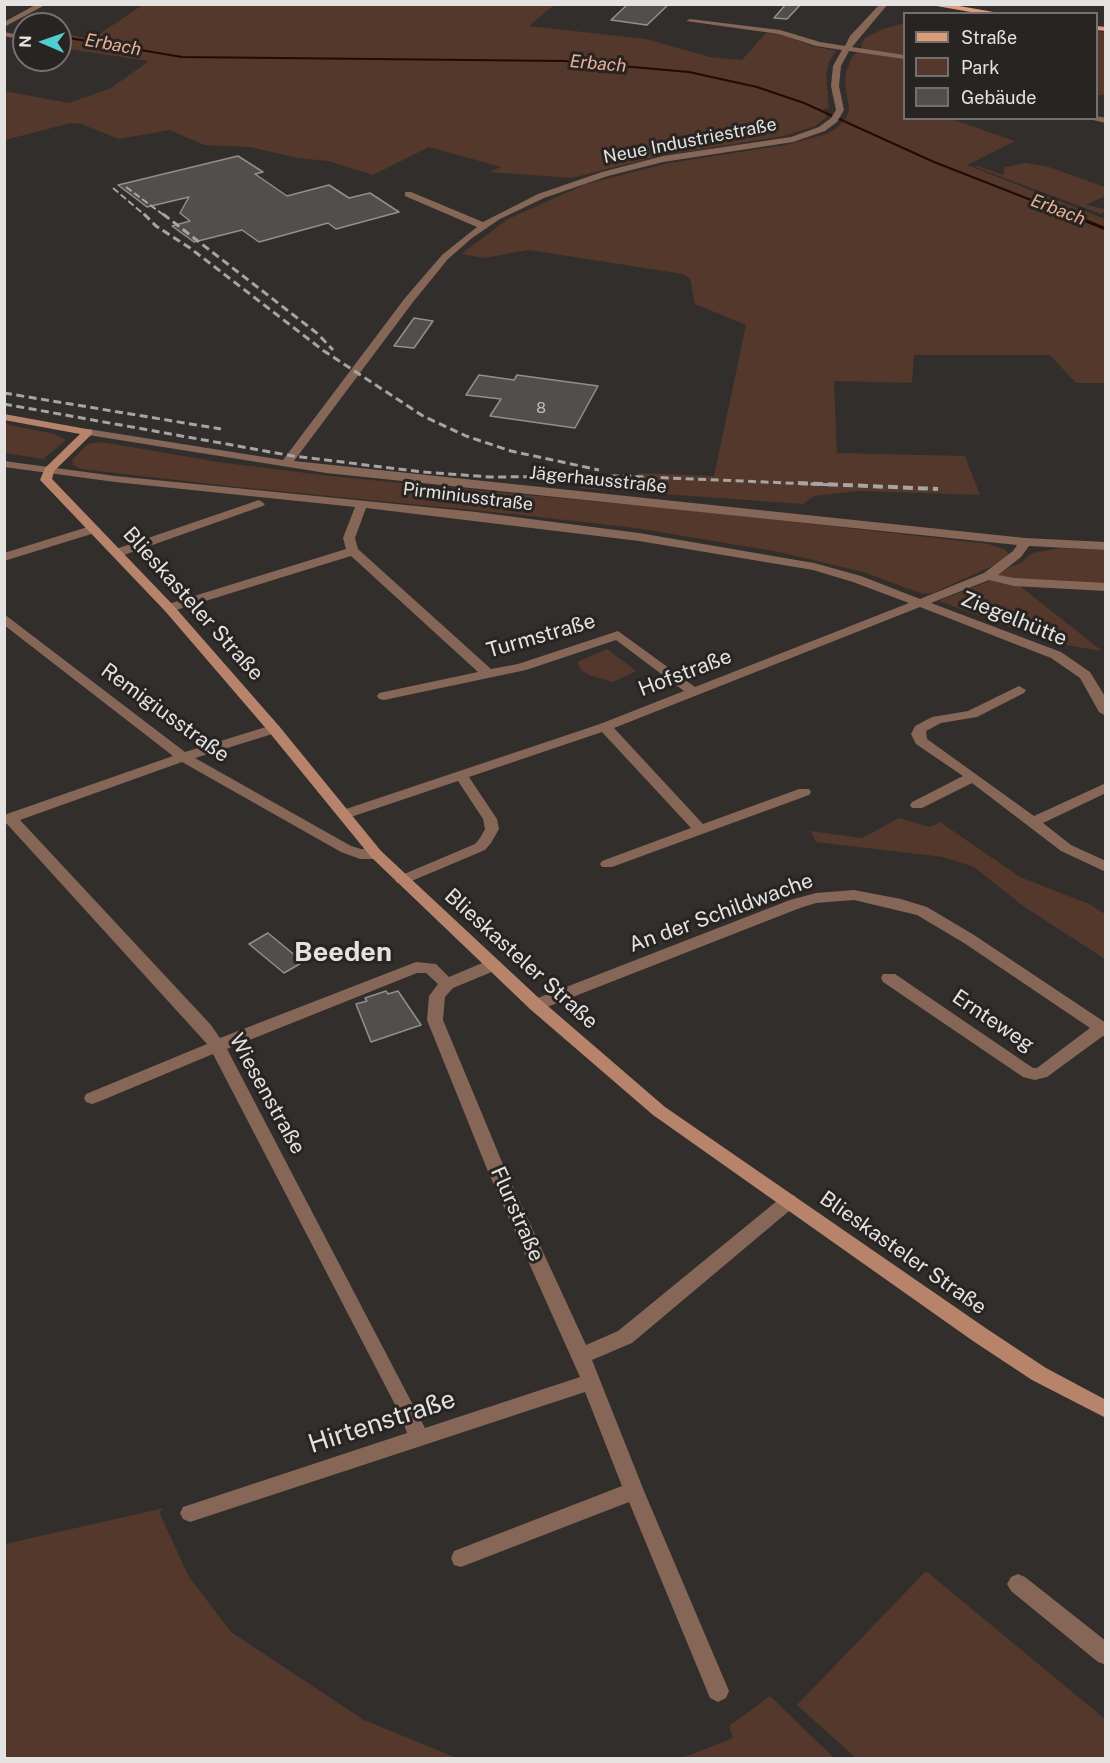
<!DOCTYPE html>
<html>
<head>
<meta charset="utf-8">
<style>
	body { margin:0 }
	#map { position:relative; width:1110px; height:1763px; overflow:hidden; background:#312e2c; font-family:"Public Sans",sans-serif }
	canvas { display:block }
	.frame { position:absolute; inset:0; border:6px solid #e5e3e2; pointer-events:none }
	.legend { position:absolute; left:903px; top:12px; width:195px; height:108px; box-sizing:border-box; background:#272422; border:2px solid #73706f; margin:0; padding:8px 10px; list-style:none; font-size:18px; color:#e5e3e2 }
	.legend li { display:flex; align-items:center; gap:12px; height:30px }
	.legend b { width:30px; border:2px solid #73706f }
	.north { position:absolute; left:12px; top:12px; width:60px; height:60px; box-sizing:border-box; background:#272422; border:2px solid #73706f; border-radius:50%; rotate:272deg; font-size:16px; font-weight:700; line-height:24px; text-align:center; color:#e5e3e2 }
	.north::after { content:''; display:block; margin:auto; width:21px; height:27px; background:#52cdd0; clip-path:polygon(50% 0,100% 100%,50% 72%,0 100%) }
</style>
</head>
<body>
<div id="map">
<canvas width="1110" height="1763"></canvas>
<div class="frame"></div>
<ul class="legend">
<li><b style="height:8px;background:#dd9b7a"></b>Straße</li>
<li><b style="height:16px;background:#53382b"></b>Park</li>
<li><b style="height:16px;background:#514e4c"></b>Gebäude</li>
</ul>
<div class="north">N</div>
</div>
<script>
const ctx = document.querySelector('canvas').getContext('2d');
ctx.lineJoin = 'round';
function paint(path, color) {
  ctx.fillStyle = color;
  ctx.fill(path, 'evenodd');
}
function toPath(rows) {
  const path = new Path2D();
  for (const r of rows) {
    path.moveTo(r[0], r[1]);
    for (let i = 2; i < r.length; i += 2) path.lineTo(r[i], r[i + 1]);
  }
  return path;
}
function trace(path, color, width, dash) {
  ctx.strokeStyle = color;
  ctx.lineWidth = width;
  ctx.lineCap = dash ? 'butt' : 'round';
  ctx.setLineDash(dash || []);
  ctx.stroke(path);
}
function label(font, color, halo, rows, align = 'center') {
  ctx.font = font + ' "Public Sans",sans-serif';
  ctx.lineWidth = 6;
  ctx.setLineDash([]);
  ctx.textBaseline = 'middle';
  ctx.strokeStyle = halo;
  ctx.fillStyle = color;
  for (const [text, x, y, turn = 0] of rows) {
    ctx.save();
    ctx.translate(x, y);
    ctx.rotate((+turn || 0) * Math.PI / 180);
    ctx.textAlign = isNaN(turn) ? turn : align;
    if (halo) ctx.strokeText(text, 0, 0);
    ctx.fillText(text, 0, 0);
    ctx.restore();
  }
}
const green = toPath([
	[144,4,554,5,529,26,646,39,710,57,742,60,766,33,781,34,812,46,836,51,830,60,826,73,829,109,824,108,827,117,815,126,784,136,659,156,572,178,489,172,501,167,429,147,373,175,328,161,298,158,250,147,204,145,170,130,119,139,81,124,71,123,5,140,4,91,69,103,111,88,149,61,60,48,60,33,92,39],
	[904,23,904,118,951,119,1015,141,967,165,1105,219,1105,383,1076,383,1050,355,914,355,912,383,834,381,837,453,965,456,980,495,859,491,814,496,803,504,579,488,586,480,637,481,638,473,714,476,746,325,695,304,690,279,683,274,529,250,484,258,461,254,508,219,586,184,669,163,785,145,827,134,838,127,847,116,849,109,845,83,846,72,852,57,862,48,861,45,865,38,883,29],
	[1097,31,1105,33,1105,94,1102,95,1097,95],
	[1026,163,1049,167,1105,187,1105,196,1086,205,1105,209,1105,211,1101,214,975,167,978,166,1003,175,1005,167],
	[5,424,55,434,66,440,43,459,5,453],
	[102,442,218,462,339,477,706,512,989,544,1006,550,1009,555,1003,561,977,573,933,593,923,594,863,572,779,552,636,528,512,514,228,486,81,469,73,465,72,460,88,444],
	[1060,548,1105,550,1105,591,1020,586,1102,651,1053,643,939,601,989,581,1009,567,1021,563,1032,553],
	[607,649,636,671,613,682,589,675,581,670,577,662],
	[899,818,930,827,940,822,1020,877,1089,904,1105,914,1105,959,1023,906,974,867,943,857,816,842,811,831,862,838],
	[164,1508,159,1512,189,1577,231,1632,364,1720,457,1758,5,1758,5,1544],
	[926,1571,1105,1719,1105,1758,856,1758,797,1705],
	[770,1696,834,1758,682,1758,733,1738,729,1726]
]);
const streamFar1 = toPath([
	[63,37,182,57,564,61,689,72,757,87,804,103,934,162,1072,216]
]);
const stream = toPath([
	[1069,214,1106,229]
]);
const building = toPath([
	[628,4,669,4,647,25,611,20,628,4],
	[786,4,801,4,787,19,774,18,786,4],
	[238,156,263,172,255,174,287,196,329,185,349,198,370,193,399,212,336,229,328,223,259,242,242,230,194,242,172,226,190,221,180,213,189,197,147,207,118,185,238,156],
	[414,318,433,321,414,348,394,346,414,318],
	[479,375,514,380,517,375,598,386,575,428,490,416,501,399,466,395,479,375],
	[268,933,303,962,284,973,249,944,268,933],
	[386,991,388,994,398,991,421,1025,371,1042,356,1004,367,1001,365,998,386,991]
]);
const street = toPath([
	[37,4,47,4,4,27,4,22,37,4],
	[880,4,888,4,852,47,904,55,904,59,849,51,841,66,839,86,844,110,837,122,825,131,793,142,663,162,608,176,544,198,500,219,472,238,448,259,413,302,294,461,1025,538,1106,542,1106,550,1029,546,1021,557,998,575,1014,578,1106,583,1106,591,1014,586,989,580,931,603,1061,652,1090,672,1106,698,1106,716,1099,712,1080,678,1051,658,920,607,614,728,703,824,799,789,809,789,811,792,809,795,612,867,602,867,600,864,602,861,691,828,602,732,469,777,497,819,499,829,491,843,485,850,407,883,397,883,395,880,397,877,475,844,480,838,485,829,483,819,458,781,345,819,338,814,340,811,600,724,684,691,616,640,526,670,384,700,379,699,377,696,379,693,478,672,351,556,173,611,165,611,163,608,165,605,346,549,343,538,355,507,115,482,4,467,4,461,115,476,476,512,639,533,814,563,861,576,920,599,984,573,1013,551,1017,545,326,473,88,435,82,432,88,429,283,460,405,298,442,255,477,227,405,196,405,192,411,192,483,222,538,194,602,172,663,156,791,137,819,127,831,118,836,110,831,86,833,66,842,50,816,46,779,34,686,21,690,19,780,30,820,42,845,46,850,36,880,4],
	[366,508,639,541,813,570,853,582,909,603,695,687,618,631,518,664,491,669,358,549,355,538,366,508],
	[4,32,24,36,24,40,4,36,4,32],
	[1096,116,1106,118,1106,123,1093,120,1096,118,1096,116],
	[259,500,265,504,263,506,121,556,117,557,111,553,113,550,259,500],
	[94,525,100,529,98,532,4,561,4,553,94,525],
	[4,614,185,752,269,726,279,726,281,729,279,732,195,758,351,846,361,849,376,849,383,854,376,859,360,859,341,852,182,762,20,820,211,1025,220,1038,416,962,436,964,449,977,487,961,499,961,501,965,499,969,453,988,445,997,443,1020,507,1174,586,1345,618,1331,783,1196,789,1194,795,1196,798,1201,795,1206,632,1343,592,1360,644,1491,729,1691,726,1698,718,1702,710,1698,629,1502,461,1567,454,1565,451,1558,454,1551,622,1486,585,1392,190,1522,183,1519,180,1513,183,1507,407,1433,402,1418,213,1054,98,1102,92,1104,86,1102,84,1098,86,1094,207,1044,7,824,4,824,4,815,173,756,4,625,4,614],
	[417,973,426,973,438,984,429,996,427,1020,489,1174,580,1377,425,1428,227,1049,417,973],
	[1019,686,1026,690,1024,693,977,717,941,723,926,731,927,739,1034,816,1106,783,1106,793,1043,823,1071,845,1106,861,1106,872,1061,851,972,783,922,808,912,808,910,805,912,802,963,776,916,744,911,734,915,726,932,717,968,711,1019,686],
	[854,890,901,899,927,907,974,935,1106,1023,1106,1037,1103,1036,1047,1077,1035,1080,1023,1077,883,982,881,978,883,974,895,974,1033,1068,1037,1068,1090,1028,964,943,917,915,854,900,816,903,800,908,542,1009,536,1011,530,1009,528,1005,530,1001,790,900,816,893,854,890],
	[1018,1574,1025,1577,1106,1641,1106,1665,1098,1662,1011,1591,1007,1584,1011,1577,1018,1574]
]);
const secondary = toPath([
	[4,414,92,430,92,434,54,471,52,479,173,605,279,726,381,851,542,1001,665,1107,987,1329,1046,1368,1106,1400,1106,1418,1032,1380,973,1341,653,1115,530,1009,371,857,269,732,165,611,42,482,40,480,45,468,80,434,4,420,4,414]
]);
const primary = toPath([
	[925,4,948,4,1005,14,982,14,925,4],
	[1096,26,1106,27,1106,31,1096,30,1096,26]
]);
const railFar2 = toPath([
	[126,187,165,216],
	[113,188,146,216]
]);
const railFar1 = toPath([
	[144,214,156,226,190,248,324,351,423,416,466,436,511,451,599,470],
	[163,214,318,334,333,350],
	[4,393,221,429],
	[4,404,293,456,423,472,490,477,623,476,835,485]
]);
const rail = toPath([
	[798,483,938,489]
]);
const farNumbernames = [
	["8",541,408]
];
const farWaternames = [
	["Erbach",113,45,10],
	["Erbach",598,64,5],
	["Erbach",1058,210,21]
];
const farStreetnames = [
	["Neue Industriestraße",690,141,-11],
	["Jägerhausstraße",598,480,6],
	["Pirminiusstraße",468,497,7]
];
const streetNames = [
	["Blieskasteler Straße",193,604,48],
	["Ziegelhütte",1014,619,22],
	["Turmstraße",541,636,-16],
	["Hofstraße",685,673,-21],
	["Remigiusstraße",165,713,36],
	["An der Schildwache",721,913,-20],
	["Blieskasteler Straße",521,959,42],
	["Ernteweg",993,1021,34],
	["Wiesenstraße",267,1094,61],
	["Flurstraße",517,1214,66],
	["Blieskasteler Straße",903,1253,35]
];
const nearStreetnames = [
	["Hirtenstraße",382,1422,-18]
];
const districtNames = [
	["Beeden",343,953]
];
paint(green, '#53382b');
trace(streamFar1, '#230b01', 2);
trace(stream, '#230b01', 3);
paint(building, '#514e4c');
trace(building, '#938f8e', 1.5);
paint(street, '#866656');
paint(secondary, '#b7846b');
paint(primary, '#dd9b7a');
trace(railFar2, '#a7a4a3', 2, [7, 3]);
trace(railFar1, '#a7a4a3', 3, [8, 4.5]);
trace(rail, '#a7a4a3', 4, [10, 5]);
label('15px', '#c0bebc', null, farNumbernames);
label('italic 18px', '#eab195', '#272422', farWaternames);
label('18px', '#e5e3e2', '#272422', farStreetnames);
label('21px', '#e5e3e2', '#272422', streetNames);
label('26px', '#e5e3e2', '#272422', nearStreetnames);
label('bold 27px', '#e5e3e2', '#272422', districtNames);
</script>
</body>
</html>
